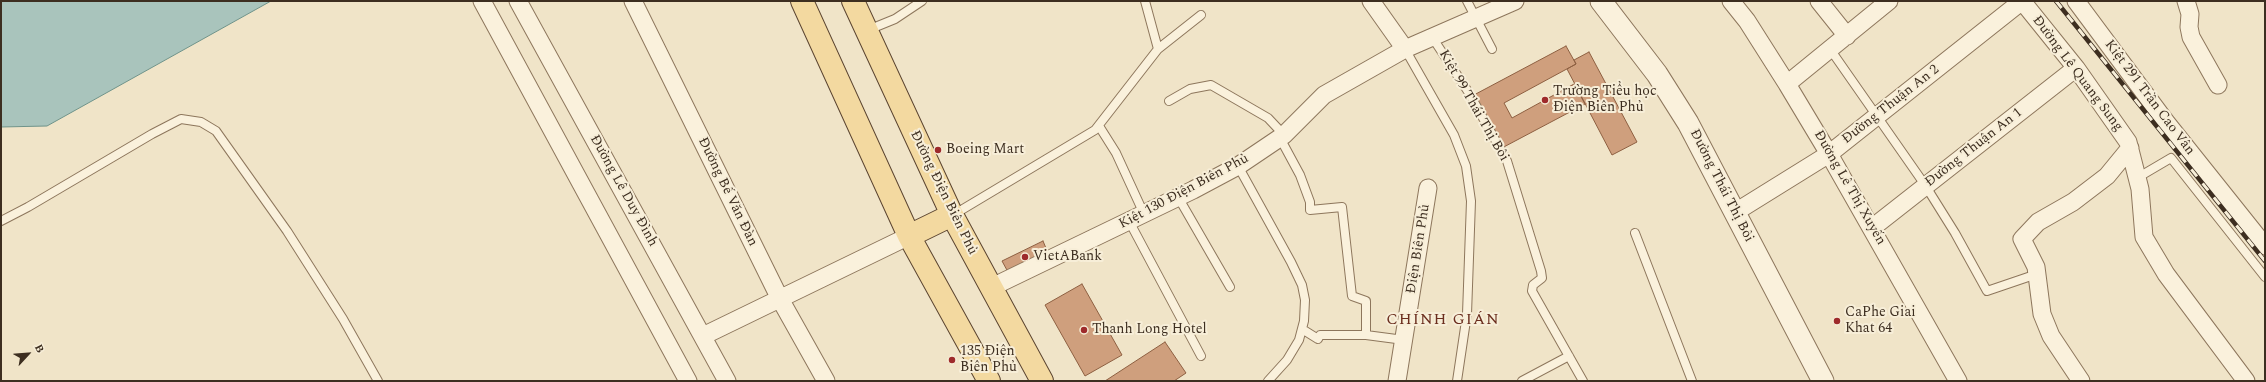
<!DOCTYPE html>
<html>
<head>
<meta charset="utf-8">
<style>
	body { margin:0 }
	#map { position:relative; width:2266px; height:382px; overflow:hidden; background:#f0e4c8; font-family:Spectral,serif }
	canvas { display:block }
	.frame { position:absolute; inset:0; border:2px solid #3d2e20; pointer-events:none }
	.north { position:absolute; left:8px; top:334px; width:40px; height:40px; -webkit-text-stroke:3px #f7eed8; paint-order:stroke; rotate:64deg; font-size:11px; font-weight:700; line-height:16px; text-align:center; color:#3d2e20 }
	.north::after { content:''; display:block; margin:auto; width:14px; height:18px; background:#3d2e20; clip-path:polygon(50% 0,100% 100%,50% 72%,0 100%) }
</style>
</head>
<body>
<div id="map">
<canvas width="2266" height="382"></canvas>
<div class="frame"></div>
<div class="north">B</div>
</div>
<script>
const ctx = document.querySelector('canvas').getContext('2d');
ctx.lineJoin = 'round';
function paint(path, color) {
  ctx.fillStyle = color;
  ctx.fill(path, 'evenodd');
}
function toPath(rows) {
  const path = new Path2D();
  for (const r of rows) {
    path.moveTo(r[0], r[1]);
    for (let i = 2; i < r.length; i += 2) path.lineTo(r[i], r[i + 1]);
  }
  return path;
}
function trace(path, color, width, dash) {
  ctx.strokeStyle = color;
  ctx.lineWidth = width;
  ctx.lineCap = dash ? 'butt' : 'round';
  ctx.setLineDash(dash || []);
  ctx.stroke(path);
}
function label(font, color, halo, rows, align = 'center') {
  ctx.font = font + ' Spectral,serif';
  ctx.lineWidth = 4;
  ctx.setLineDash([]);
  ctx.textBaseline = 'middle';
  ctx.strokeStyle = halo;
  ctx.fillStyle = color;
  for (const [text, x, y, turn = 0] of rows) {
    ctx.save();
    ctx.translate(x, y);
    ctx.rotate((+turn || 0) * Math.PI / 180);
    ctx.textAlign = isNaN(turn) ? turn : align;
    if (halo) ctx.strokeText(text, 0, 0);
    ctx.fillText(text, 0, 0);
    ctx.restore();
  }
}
const water = toPath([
	[1,1,271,1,47,126,1,127,1,1]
]);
const building = toPath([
	[1566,46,1576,64,1504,103,1512,118,1574,84,1585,104,1500,149,1472,96,1566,46],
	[1589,52,1637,142,1612,155,1567,69,1576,64,1574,60,1589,52],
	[1043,241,1048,253,1008,272,1002,261,1043,241],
	[1082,284,1122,355,1085,376,1045,305,1082,284],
	[1165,342,1186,373,1174,381,1105,381,1165,342]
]);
const service = toPath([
	[1467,1,1492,49],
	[868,30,895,19,922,1],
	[1432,37,1469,93,1507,161,1541,271,1542,278,1533,285,1532,291,1583,381],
	[1158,49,1201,15],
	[1405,49,1454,135,1466,166,1471,201,1467,314,1457,381],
	[1830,49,1925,185,1955,233,1987,291,2037,274],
	[1169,101,1190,89,1211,85,1268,118,1284,135],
	[1099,126,1116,153,1144,214],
	[1280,138,1300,175,1310,202,1310,210,1342,207,1352,296,1366,301,1366,335,1320,335,1318,339,1302,329],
	[1238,166,1291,262,1302,285,1305,300,1304,321,1299,340,1287,360,1268,381],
	[2137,178,2171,158,2265,277],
	[1178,197,1230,287],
	[953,215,1095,130,1158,49,1145,1],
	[1,221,28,207,152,134,181,119,201,122,216,131,287,231,343,319,378,381],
	[1129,221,1201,356],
	[1635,233,1692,381],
	[1366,335,1404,340],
	[1522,381,1569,356]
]);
const minor = toPath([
	[482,1,688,381],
	[518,1,727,381],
	[633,1,780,299,826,381],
	[1371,1,1405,49],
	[1731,1,1747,21,1787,84,1829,154,1958,381],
	[1819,1,1847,36],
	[2022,1,2076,68,2128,142,2140,189,2144,237,2166,274,2246,381],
	[2076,1,2166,122,2265,246],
	[2186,1,2190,14,2189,27,2191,37,2218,85],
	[1787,84,1889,1],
	[1734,213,1829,154,2022,1],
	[1872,228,2076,68],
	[990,288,1193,190,1238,166,1284,135,1324,95,1405,49,1515,1],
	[703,336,909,236],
	[1397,381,1428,188],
	[2081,381,2051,336,2042,314,2036,267,2022,239,2038,222,2073,202,2107,176,2130,148]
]);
const tertiary = toPath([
	[1601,1,1657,74,1688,123,1823,381]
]);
const primary = toPath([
	[802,1,909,236,989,381],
	[853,1,952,215,1042,381],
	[909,236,952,215]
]);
const rail = toPath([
	[2056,1,2265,261]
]);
const markers = [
	[1545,100,4,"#9e2a2b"],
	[938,150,4,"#9e2a2b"],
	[1025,257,4,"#9e2a2b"],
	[1837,321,4,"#9e2a2b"],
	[1084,330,4,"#9e2a2b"],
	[952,360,4,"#9e2a2b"]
];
const streetNames = [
	["Đường Lê Quang Sung",2077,74,53],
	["Kiệt 291 Trần Cao Vân",2149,98,53],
	["Đường Thuận An 2",1891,105,-38],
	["Kiệt 99 Thái Thị Bôi",1473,106,60],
	["Đường Thuận An 1",1974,148,-38],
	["Đường Thái Thị Bôi",1721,186,63],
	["Đường Lê Thị Xuyến",1849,188,60],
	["Đường Lê Duy Đình",623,191,61],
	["Đường Bế Văn Đàn",727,192,64],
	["Kiệt 130 Điện Biên Phủ",1184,192,-28],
	["Đường Điện Biên Phủ",943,193,64],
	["Điện Biên Phủ",1419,249,-81]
];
const poiNames = [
	["Trường Tiểu học",1553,92],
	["Điện Biên Phủ",1553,108],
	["Boeing Mart",946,150],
	["VietABank",1033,257],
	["CaPhe Giai",1845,313],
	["Khat 64",1845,329],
	["Thanh Long Hotel",1092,330],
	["135 Điện",960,352],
	["Biên Phủ",960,368]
];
const quarterNames = [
	["CHÍNH GIÁN",1443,321]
];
paint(water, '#a9c4bc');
trace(water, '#6f938a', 1);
paint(building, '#cf9f7d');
trace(building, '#8d5f41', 1);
trace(service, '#8d765c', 10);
trace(minor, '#8d765c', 19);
trace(tertiary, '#8d765c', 23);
trace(primary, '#5b4430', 24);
trace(service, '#faf1dc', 8);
trace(minor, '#faf1dc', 17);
trace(tertiary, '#faf1dc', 21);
trace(primary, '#f3d9a0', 22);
trace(rail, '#3d2e20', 4.5);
trace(rail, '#f7eed8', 3, [9]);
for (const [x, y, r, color] of markers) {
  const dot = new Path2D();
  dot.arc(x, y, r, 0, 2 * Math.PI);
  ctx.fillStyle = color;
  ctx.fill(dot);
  trace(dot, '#f7eed8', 1.5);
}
label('14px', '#3d2e20', '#f7eed8', streetNames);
label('14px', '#3d2e20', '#f7eed8', poiNames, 'left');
ctx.letterSpacing = '1px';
label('16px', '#6b2e1e', '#f7eed8', quarterNames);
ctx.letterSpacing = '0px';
</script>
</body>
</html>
